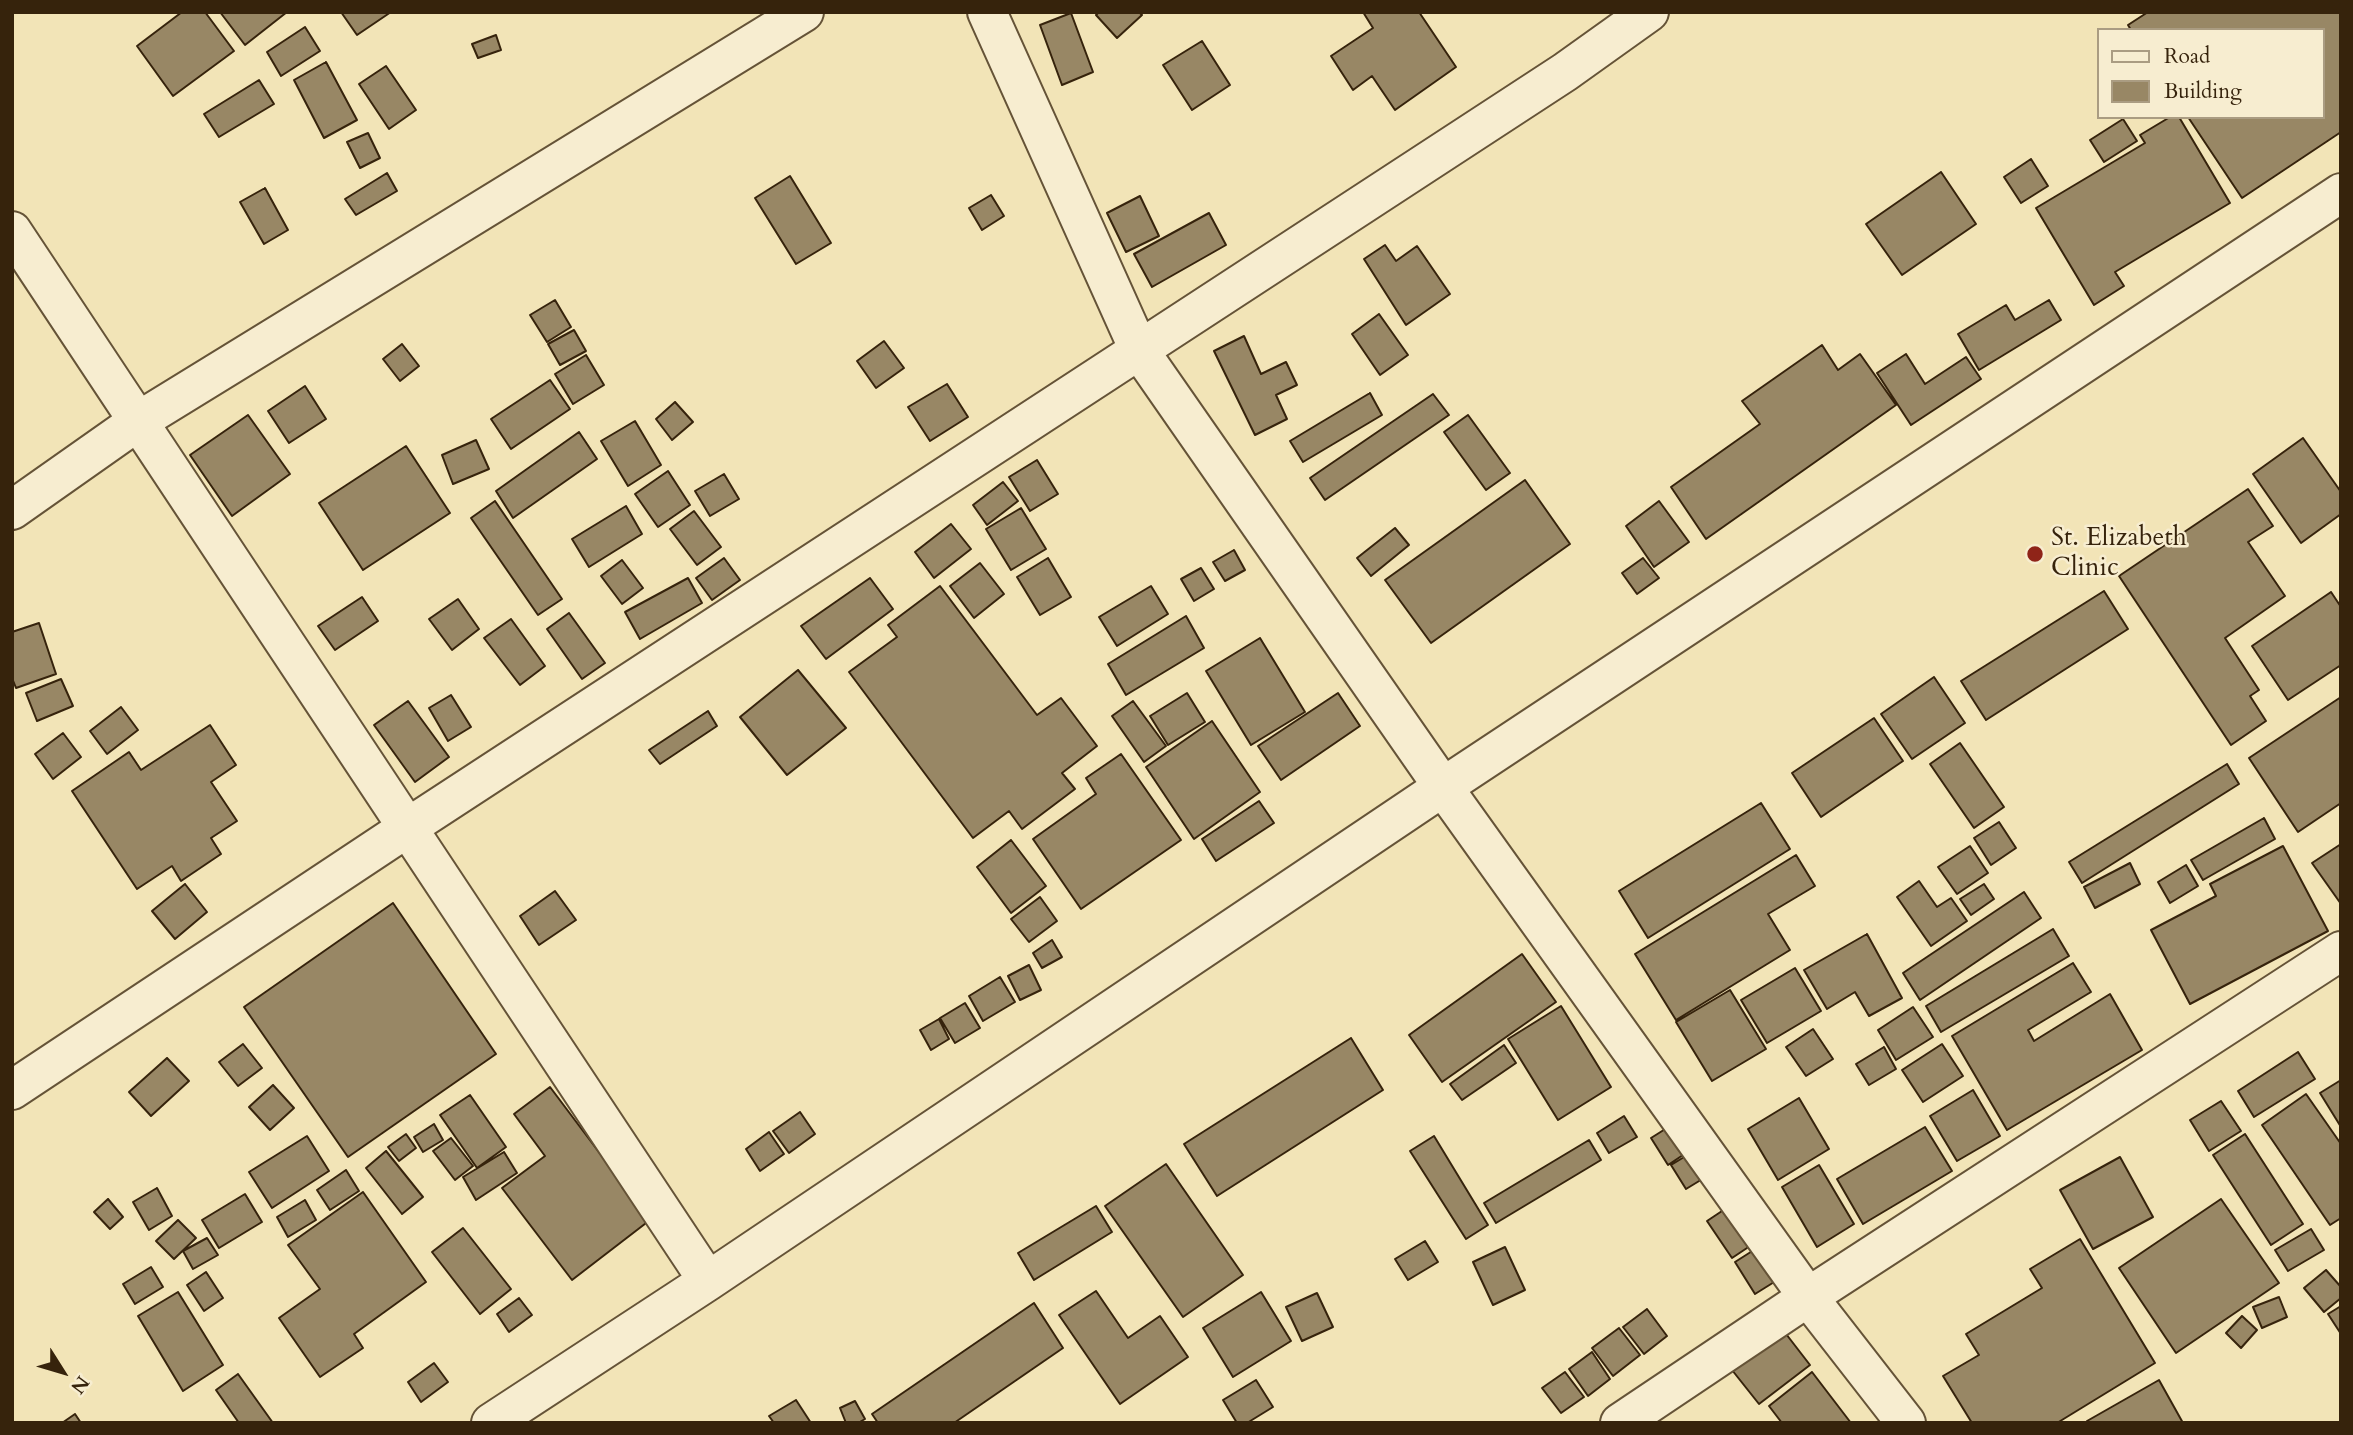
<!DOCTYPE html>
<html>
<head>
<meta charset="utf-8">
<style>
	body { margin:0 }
	#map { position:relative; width:2353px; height:1435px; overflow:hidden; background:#f2e4b7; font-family:Cardo,serif }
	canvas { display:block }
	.frame { position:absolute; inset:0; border:14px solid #36230c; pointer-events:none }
	.legend { position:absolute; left:2097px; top:28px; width:228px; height:91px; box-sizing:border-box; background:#f7edd0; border:2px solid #aa9c82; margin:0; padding:9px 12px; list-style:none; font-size:21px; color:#36230c }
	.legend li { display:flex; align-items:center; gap:14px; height:35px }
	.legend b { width:35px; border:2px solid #aa9c82 }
	.north { position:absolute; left:28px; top:1337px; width:70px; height:70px; -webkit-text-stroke:5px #f7edd0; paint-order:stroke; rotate:127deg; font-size:19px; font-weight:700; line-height:28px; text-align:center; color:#36230c }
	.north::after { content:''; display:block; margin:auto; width:24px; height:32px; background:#36230c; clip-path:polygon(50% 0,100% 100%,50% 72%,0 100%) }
</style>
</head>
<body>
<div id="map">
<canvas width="2353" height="1435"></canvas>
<div class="frame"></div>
<ul class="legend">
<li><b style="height:9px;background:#f7edd0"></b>Road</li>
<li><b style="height:19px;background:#988765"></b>Building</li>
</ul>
<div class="north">N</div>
</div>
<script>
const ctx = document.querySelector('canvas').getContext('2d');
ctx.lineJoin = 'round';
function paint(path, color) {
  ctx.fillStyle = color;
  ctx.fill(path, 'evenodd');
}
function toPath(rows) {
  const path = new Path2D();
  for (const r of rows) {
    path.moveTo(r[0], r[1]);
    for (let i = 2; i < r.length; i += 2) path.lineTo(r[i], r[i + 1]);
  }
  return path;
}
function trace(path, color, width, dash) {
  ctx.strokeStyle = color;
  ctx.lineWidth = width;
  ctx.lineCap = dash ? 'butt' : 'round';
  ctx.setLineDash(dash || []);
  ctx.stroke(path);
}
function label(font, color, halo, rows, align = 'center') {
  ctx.font = font + ' Cardo,serif';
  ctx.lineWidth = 5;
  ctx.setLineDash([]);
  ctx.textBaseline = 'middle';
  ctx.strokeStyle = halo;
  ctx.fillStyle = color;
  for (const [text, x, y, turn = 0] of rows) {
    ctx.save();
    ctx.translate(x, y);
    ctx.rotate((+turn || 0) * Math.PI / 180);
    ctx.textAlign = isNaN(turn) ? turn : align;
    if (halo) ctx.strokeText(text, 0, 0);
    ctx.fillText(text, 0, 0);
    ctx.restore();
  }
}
const building = toPath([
	[182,12,205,12,234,51,173,96,137,46,182,12],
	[220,12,287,12,245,45,220,12],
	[341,12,391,12,357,35,341,12],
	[1099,12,1139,12,1142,15,1117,38,1096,15,1099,12],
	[1363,12,1419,12,1456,67,1395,110,1372,76,1353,90,1331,56,1373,28,1363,12],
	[2148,12,2341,12,2341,132,2242,198,2188,117,2323,117,2323,30,2131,30,2128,25,2148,12],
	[1071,13,1093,72,1062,85,1040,25,1071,13],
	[305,27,320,51,281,76,267,52,305,27],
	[496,35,501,50,478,58,472,44,496,35],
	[1202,41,1230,85,1192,110,1163,65,1202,41],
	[326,62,357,120,324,138,294,80,326,62],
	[386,66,416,110,389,129,359,84,386,66],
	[259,80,274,104,219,137,204,114,259,80],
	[2170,117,2179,117,2230,203,2115,272,2124,286,2094,305,2036,208,2145,143,2140,135,2170,117],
	[2123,119,2137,141,2104,162,2090,140,2123,119],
	[368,133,380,158,360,168,347,142,368,133],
	[2031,159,2048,186,2021,203,2004,177,2031,159],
	[1941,172,1976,224,1902,275,1866,224,1941,172],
	[387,173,397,191,356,215,345,199,387,173],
	[790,176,831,243,796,264,755,198,790,176],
	[265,188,288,230,264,244,240,202,265,188],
	[991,195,1004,216,982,230,969,208,991,195],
	[1140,196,1159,236,1126,252,1107,213,1140,196],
	[1209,213,1226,245,1152,287,1134,254,1209,213],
	[1385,245,1396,261,1417,246,1450,294,1406,325,1364,259,1385,245],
	[555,300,571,327,547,342,530,315,555,300],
	[2049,300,2061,320,1979,370,1958,334,2006,305,2015,320,2049,300],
	[1379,314,1408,355,1380,375,1352,334,1379,314],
	[574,330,586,351,560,365,548,344,574,330],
	[1244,336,1261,374,1286,362,1297,385,1276,395,1287,419,1255,435,1214,351,1244,336],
	[884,341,904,368,876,388,857,361,884,341],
	[402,344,419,366,400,381,383,359,402,344],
	[1822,345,1838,370,1860,354,1896,405,1706,539,1671,487,1760,424,1742,401,1822,345],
	[1906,354,1925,384,1966,357,1981,379,1911,425,1877,373,1906,354],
	[586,355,604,385,573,404,555,374,586,355],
	[550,380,570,409,511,449,491,419,550,380],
	[947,384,968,417,930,441,908,407,947,384],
	[305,386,326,419,289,443,268,411,305,386],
	[1370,393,1382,415,1303,462,1290,441,1370,393],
	[1433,394,1449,415,1325,500,1310,478,1433,394],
	[675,402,693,422,672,440,656,419,675,402],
	[248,415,290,474,232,516,190,455,248,415],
	[1468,415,1510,473,1486,490,1444,432,1468,415],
	[635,421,661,465,628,486,601,441,635,421],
	[579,432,597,459,513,518,496,491,579,432],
	[2303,438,2341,492,2341,514,2301,543,2253,474,2303,438],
	[476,440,489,469,453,484,442,455,476,440],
	[406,446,450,513,363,570,319,503,406,446],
	[1037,460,1058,494,1030,511,1009,477,1037,460],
	[668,471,690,505,658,527,635,494,668,471],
	[724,474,739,499,710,516,695,491,724,474],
	[1525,480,1570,544,1431,643,1385,580,1525,480],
	[1003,482,1018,501,987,525,973,505,1003,482],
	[2248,489,2273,526,2248,542,2285,596,2225,638,2259,690,2250,696,2266,721,2231,745,2119,576,2248,489],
	[495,501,562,599,538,615,471,518,495,501],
	[1659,501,1689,542,1654,567,1626,526,1659,501],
	[626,506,642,534,589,567,572,539,626,506],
	[1021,508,1046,549,1011,570,986,529,1021,508],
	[694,511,721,547,697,565,670,529,694,511],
	[951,524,971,549,934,578,915,552,951,524],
	[1395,528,1409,545,1371,576,1357,558,1395,528],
	[1234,550,1245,570,1225,581,1213,562,1234,550],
	[724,558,740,580,712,600,696,578,724,558],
	[1048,558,1071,597,1040,615,1017,577,1048,558],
	[1643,558,1659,578,1637,594,1622,573,1643,558],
	[622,560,643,588,622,604,601,576,622,560],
	[980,563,1004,594,974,618,950,586,980,563],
	[1201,568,1214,589,1194,601,1181,579,1201,568],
	[688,578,702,603,640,639,625,612,688,578],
	[870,578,893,609,826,659,801,626,870,578],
	[940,586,1037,715,1061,698,1097,746,1062,773,1075,789,1022,829,1009,811,973,838,849,672,897,637,888,625,940,586],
	[1151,586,1168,614,1117,646,1099,617,1151,586],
	[2104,591,2128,629,1986,720,1961,681,2104,591],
	[2331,592,2341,607,2341,665,2288,700,2252,646,2331,592],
	[362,597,378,621,335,650,318,626,362,597],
	[458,599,479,629,452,650,429,619,458,599],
	[569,613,605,663,582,679,547,629,569,613],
	[1186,616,1204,648,1126,695,1108,664,1186,616],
	[511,619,545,666,520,685,484,638,511,619],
	[39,623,56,674,16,688,12,678,12,632,39,623],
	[1260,638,1305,712,1251,745,1206,671,1260,638],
	[798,670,846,728,787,775,740,717,798,670],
	[1934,677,1965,723,1912,759,1881,714,1934,677],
	[61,679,73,706,37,721,26,693,61,679],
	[1187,693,1205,722,1168,745,1150,716,1187,693],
	[1338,693,1360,726,1281,780,1258,746,1338,693],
	[451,695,471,727,448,741,429,708,451,695],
	[2341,697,2341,803,2298,832,2249,758,2341,697],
	[408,701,449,757,415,782,374,725,408,701],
	[1133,701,1166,746,1144,762,1112,716,1133,701],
	[121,707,138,730,107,754,90,731,121,707],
	[708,711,717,726,660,764,649,750,708,711],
	[1874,718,1903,761,1821,817,1792,773,1874,718],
	[1212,721,1260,792,1194,839,1146,767,1212,721],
	[210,725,236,765,211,782,237,821,211,838,221,854,181,881,172,866,137,889,72,791,129,752,141,770,210,725],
	[63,733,81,757,53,779,35,754,63,733],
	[1960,743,2004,807,1974,828,1930,764,1960,743],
	[1121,754,1181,840,1081,909,1033,839,1096,794,1086,778,1121,754],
	[2227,764,2239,784,2082,883,2069,862,2227,764],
	[1259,801,1274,823,1216,861,1202,839,1259,801],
	[1761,803,1790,849,1648,938,1619,891,1761,803],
	[2264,818,2275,839,2203,880,2191,860,2264,818],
	[1999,822,2016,848,1991,865,1974,838,1999,822],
	[1011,840,1046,886,1011,913,977,867,1011,840],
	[2341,844,2341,904,2312,863,2341,844],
	[1970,846,1988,873,1957,894,1938,867,1970,846],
	[2283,846,2328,931,2190,1004,2151,930,2216,896,2210,884,2283,846],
	[1796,855,1815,886,1768,914,1790,950,1676,1020,1635,954,1796,855],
	[2130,863,2140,884,2095,908,2084,887,2130,863],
	[2186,865,2198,886,2170,903,2158,882,2186,865],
	[1919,881,1937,907,1951,898,1967,921,1931,946,1897,897,1919,881],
	[185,884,207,912,175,939,152,911,185,884],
	[1984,884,1994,899,1971,915,1960,899,1984,884],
	[555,891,576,920,539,945,520,916,555,891],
	[2024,892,2041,918,1920,1000,1903,973,2024,892],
	[1040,897,1057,921,1029,942,1011,919,1040,897],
	[393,903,496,1054,348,1157,244,1007,393,903],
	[2053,929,2069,956,1941,1032,1926,1006,2053,929],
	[1867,934,1902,998,1869,1016,1855,992,1827,1009,1804,970,1867,934],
	[1052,940,1062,957,1042,968,1033,953,1052,940],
	[1522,954,1556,1002,1442,1082,1409,1035,1522,954],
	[2073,963,2091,992,2028,1030,2034,1041,2110,994,2142,1050,2007,1130,1952,1036,2073,963],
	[1029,965,1041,990,1020,1000,1008,976,1029,965],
	[1795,968,1821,1011,1767,1043,1741,1000,1795,968],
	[1000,977,1015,1002,983,1021,969,996,1000,977],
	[1730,990,1766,1049,1712,1081,1676,1022,1730,990],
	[965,1003,980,1028,955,1043,940,1018,965,1003],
	[1561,1006,1611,1087,1558,1120,1508,1039,1561,1006],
	[1913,1007,1933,1037,1896,1060,1878,1030,1913,1007],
	[939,1019,949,1039,931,1050,920,1030,939,1019],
	[1813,1029,1833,1059,1806,1076,1786,1047,1813,1029],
	[1351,1038,1383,1090,1217,1196,1184,1144,1351,1038],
	[243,1044,262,1068,238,1086,219,1062,243,1044],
	[1942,1044,1963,1076,1923,1102,1902,1070,1942,1044],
	[1504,1045,1516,1063,1462,1100,1450,1084,1504,1045],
	[1884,1047,1896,1069,1869,1085,1856,1064,1884,1047],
	[2298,1052,2315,1079,2254,1117,2238,1091,2298,1052],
	[167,1058,189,1081,151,1116,129,1092,167,1058],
	[2341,1080,2341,1127,2320,1093,2341,1080],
	[273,1085,294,1108,270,1130,249,1107,273,1085],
	[550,1087,650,1220,572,1280,502,1188,545,1156,514,1114,550,1087],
	[1973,1090,2000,1136,1957,1161,1930,1116,1973,1090],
	[2306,1094,2341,1144,2341,1218,2330,1225,2262,1125,2306,1094],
	[470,1095,506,1147,477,1168,440,1115,470,1095],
	[1799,1098,1829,1149,1778,1180,1748,1129,1799,1098],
	[2221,1101,2241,1131,2209,1151,2190,1120,2221,1101],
	[800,1112,815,1134,789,1153,773,1131,800,1112],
	[1624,1116,1637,1137,1609,1153,1597,1133,1624,1116],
	[1678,1121,1695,1147,1668,1165,1651,1138,1678,1121],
	[434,1124,443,1140,423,1152,414,1137,434,1124],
	[1925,1127,1952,1171,1863,1224,1837,1179,1925,1127],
	[769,1132,784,1154,760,1171,746,1149,769,1132],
	[406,1134,416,1148,399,1161,388,1147,406,1134],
	[2245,1134,2303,1224,2271,1245,2213,1155,2245,1134],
	[307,1136,329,1171,272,1208,249,1172,307,1136],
	[1434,1136,1488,1225,1466,1239,1410,1151,1434,1136],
	[451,1138,473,1166,455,1180,433,1151,451,1138],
	[1589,1140,1601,1160,1496,1223,1484,1203,1589,1140],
	[386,1151,423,1197,402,1214,366,1168,386,1151],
	[1694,1151,1709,1175,1686,1189,1671,1165,1694,1151],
	[504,1152,517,1173,476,1200,463,1177,504,1152],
	[2120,1157,2153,1217,2093,1249,2060,1190,2120,1157],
	[1166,1164,1243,1275,1183,1317,1105,1206,1166,1164],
	[1819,1165,1854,1224,1817,1247,1782,1187,1819,1165],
	[346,1170,359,1191,330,1210,317,1190,346,1170],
	[157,1188,172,1216,149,1230,133,1202,157,1188],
	[363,1192,426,1282,354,1334,363,1348,320,1377,279,1318,320,1289,288,1245,363,1192],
	[245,1194,262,1222,219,1248,202,1220,245,1194],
	[108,1199,123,1217,110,1229,94,1212,108,1199],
	[2221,1199,2279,1283,2176,1353,2119,1268,2221,1199],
	[305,1200,316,1220,288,1237,277,1217,305,1200],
	[1096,1206,1112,1232,1034,1280,1018,1253,1096,1206],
	[1725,1209,1750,1246,1732,1258,1707,1221,1725,1209],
	[178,1220,196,1238,174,1259,156,1241,178,1220],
	[463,1228,511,1289,480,1314,432,1252,463,1228],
	[2311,1229,2324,1250,2288,1271,2275,1250,2311,1229],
	[207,1238,218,1255,193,1269,183,1251,207,1238],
	[2080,1239,2155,1363,2057,1423,1972,1423,1943,1376,1979,1355,1966,1334,2042,1288,2030,1269,2080,1239],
	[1425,1241,1438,1262,1408,1280,1395,1259,1425,1241],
	[1768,1241,1787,1274,1755,1294,1735,1262,1768,1241],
	[1505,1247,1525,1290,1493,1305,1473,1262,1505,1247],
	[151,1267,163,1287,135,1304,123,1284,151,1267],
	[2326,1270,2341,1287,2341,1298,2324,1312,2304,1288,2326,1270],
	[206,1272,223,1298,204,1311,187,1285,206,1272],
	[1096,1291,1128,1338,1160,1316,1188,1357,1120,1404,1059,1315,1096,1291],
	[178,1292,223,1365,183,1391,138,1316,178,1292],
	[1261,1292,1291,1341,1233,1377,1203,1328,1261,1292],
	[1317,1293,1333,1327,1302,1341,1286,1307,1317,1293],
	[2279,1297,2287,1317,2262,1328,2253,1307,2279,1297],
	[519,1298,532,1315,509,1332,497,1314,519,1298],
	[1034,1303,1063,1348,954,1423,878,1423,872,1414,1034,1303],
	[2341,1306,2341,1334,2328,1314,2341,1306],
	[1647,1309,1667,1336,1644,1354,1623,1327,1647,1309],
	[2242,1316,2257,1330,2241,1348,2226,1333,2242,1316],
	[1619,1328,1640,1355,1613,1376,1592,1348,1619,1328],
	[1783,1330,1810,1365,1759,1404,1732,1370,1783,1330],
	[1592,1352,1610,1379,1588,1396,1569,1369,1592,1352],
	[434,1363,448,1382,421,1402,408,1382,434,1363],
	[1565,1372,1584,1397,1561,1413,1542,1388,1565,1372],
	[1812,1372,1851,1423,1782,1423,1769,1406,1812,1372],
	[238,1374,273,1423,239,1423,216,1390,238,1374],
	[1256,1380,1273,1407,1247,1423,1237,1423,1223,1400,1256,1380],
	[2159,1380,2183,1423,2088,1423,2087,1421,2159,1380],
	[796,1400,811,1423,774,1423,769,1416,796,1400],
	[855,1401,865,1419,858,1423,846,1423,840,1408,855,1401],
	[75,1414,81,1423,62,1423,75,1414]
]);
const street = toPath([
	[987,12,1139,350,1443,787,1808,1297,1906,1423],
	[12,231,708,1281],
	[12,510,137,422,804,12],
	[12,1090,407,828,1565,72,1649,12],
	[491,1423,708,1281,1443,787,2341,193],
	[1620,1423,1808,1297,2341,951]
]);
const markers = [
	[2035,554,9,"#8f2418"]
];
const poiNames = [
	["St. Elizabeth",2051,539],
	["Clinic",2051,569]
];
paint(building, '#988765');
trace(building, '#36230c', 2);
trace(street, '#655337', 42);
trace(street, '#f7edd0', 38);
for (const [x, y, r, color] of markers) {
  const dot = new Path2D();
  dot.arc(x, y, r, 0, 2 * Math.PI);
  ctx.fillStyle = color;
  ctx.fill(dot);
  trace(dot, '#f7edd0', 2.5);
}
label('26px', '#36230c', '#f7edd0', poiNames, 'left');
</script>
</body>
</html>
